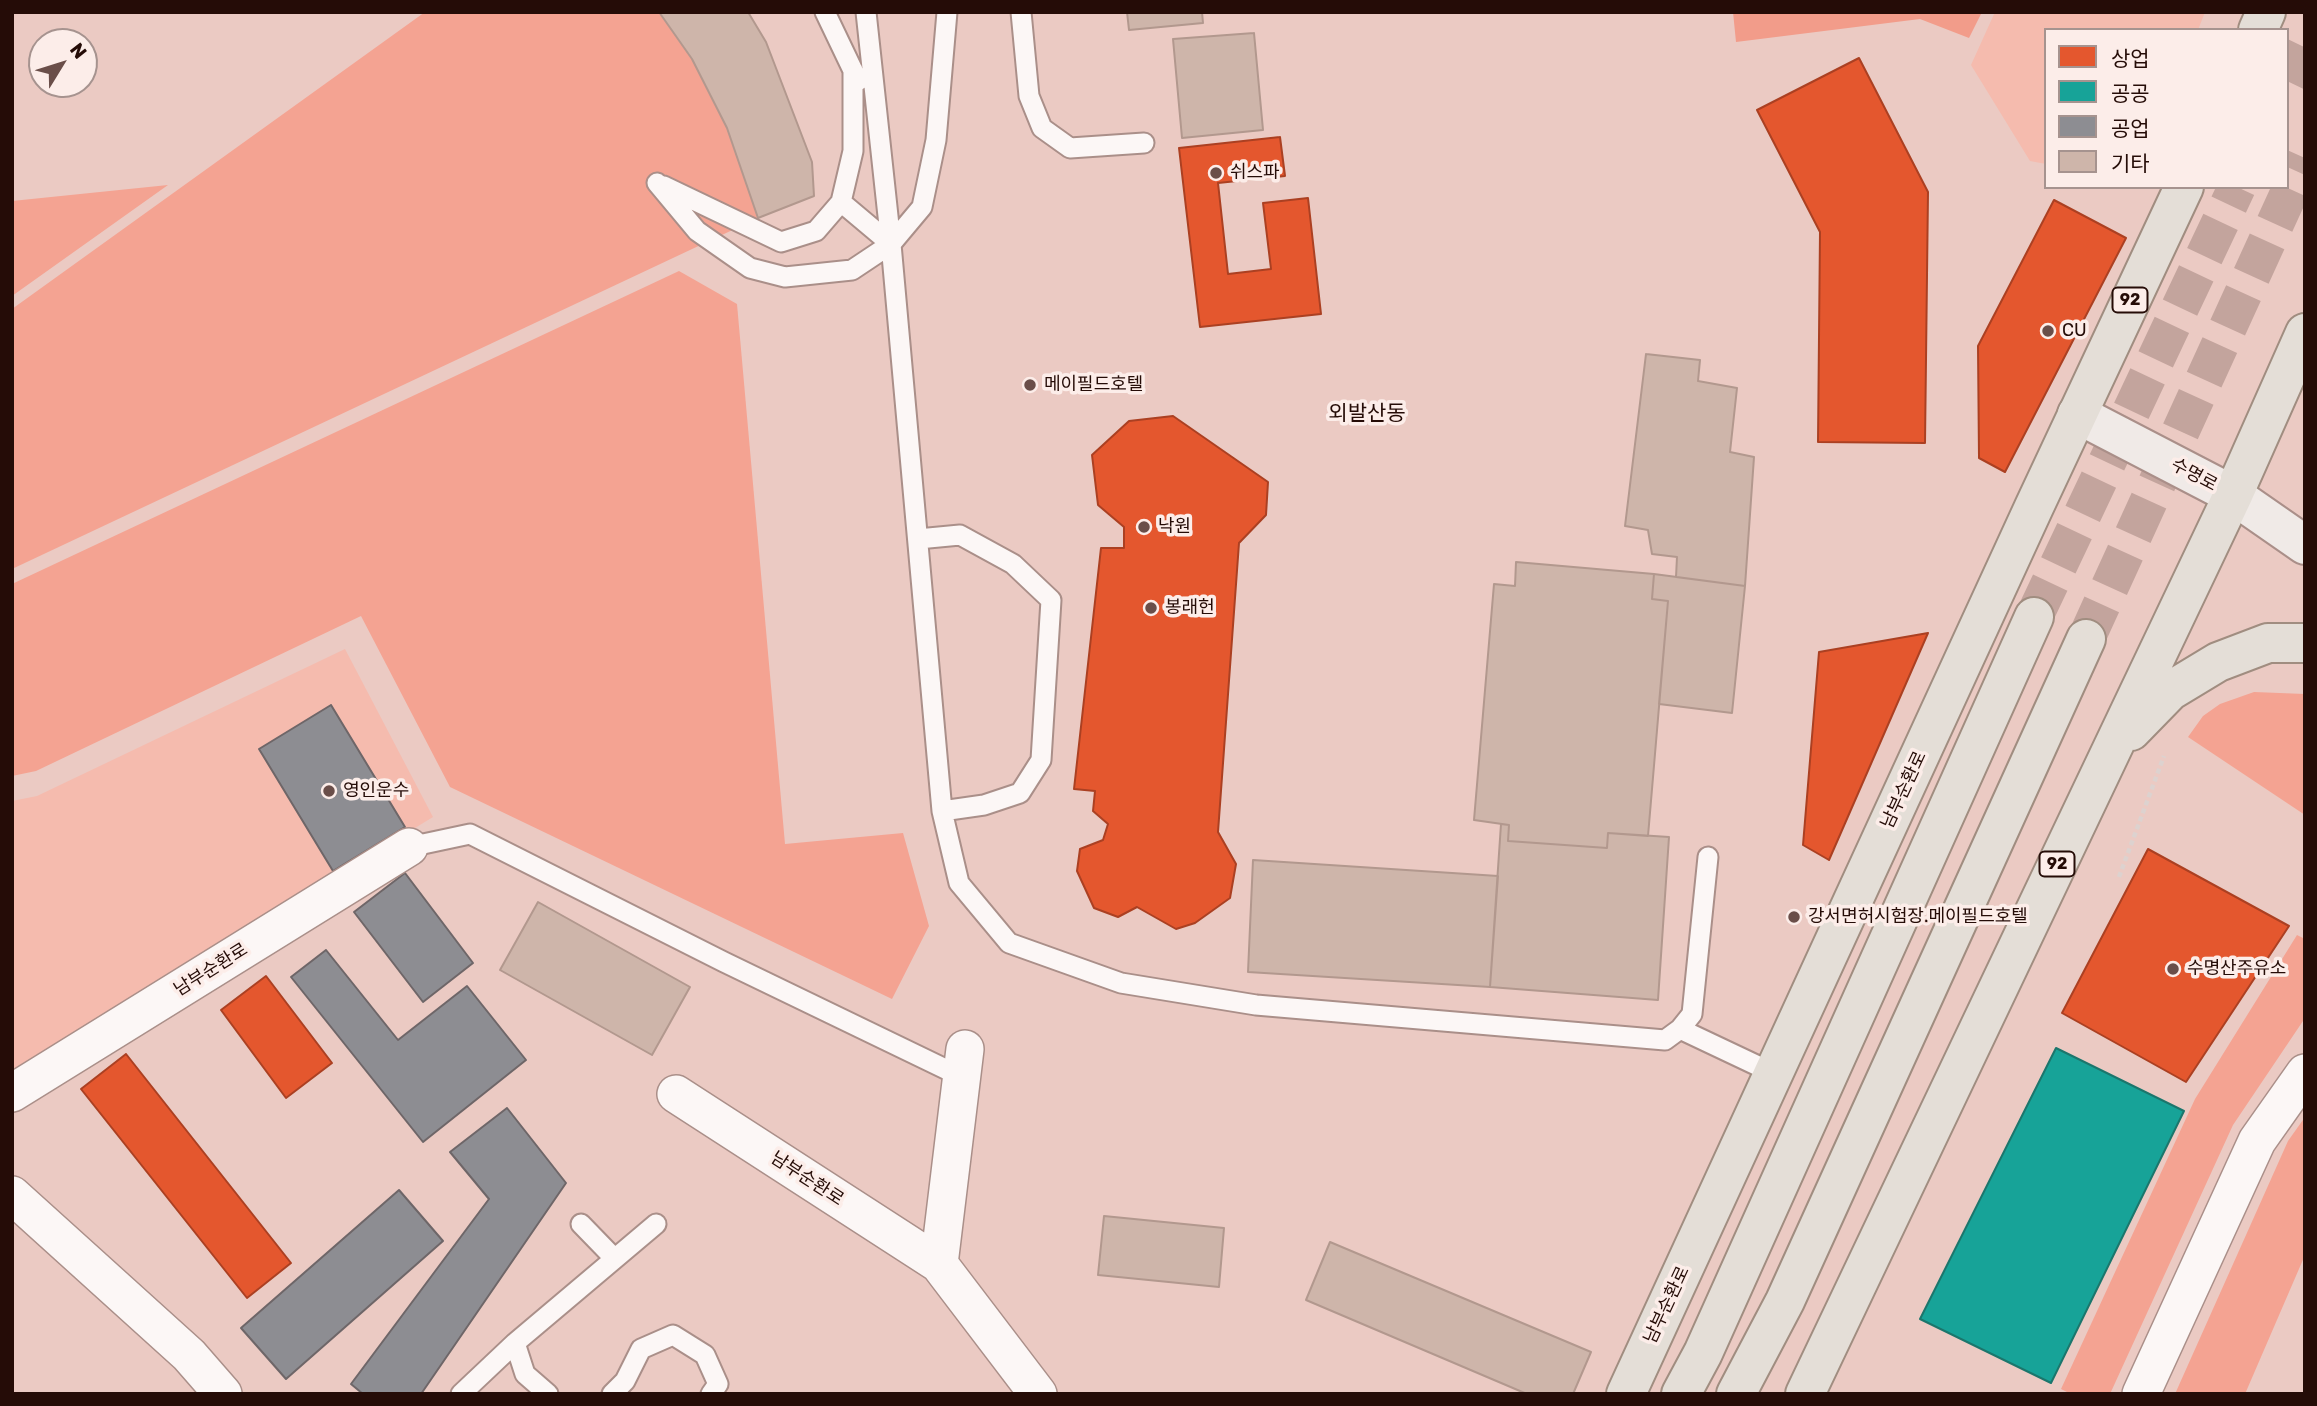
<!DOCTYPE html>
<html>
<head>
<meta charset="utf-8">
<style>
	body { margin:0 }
	#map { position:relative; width:2317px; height:1406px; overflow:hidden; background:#ebcac3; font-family:Rubik,"Noto Sans KR",sans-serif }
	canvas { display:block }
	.frame { position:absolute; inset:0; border:14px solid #250c07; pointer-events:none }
	.legend { position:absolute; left:2044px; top:28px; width:245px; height:161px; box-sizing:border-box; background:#fcede9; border:2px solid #a6938f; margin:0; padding:9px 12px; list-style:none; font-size:21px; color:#250c07 }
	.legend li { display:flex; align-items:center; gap:14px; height:35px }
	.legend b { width:35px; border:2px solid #a6938f }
	.north { position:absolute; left:28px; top:28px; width:70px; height:70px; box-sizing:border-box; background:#fcede9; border:2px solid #a6938f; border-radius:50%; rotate:52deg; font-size:19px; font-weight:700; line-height:28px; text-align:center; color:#250c07 }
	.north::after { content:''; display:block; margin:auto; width:24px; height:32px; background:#6a4e49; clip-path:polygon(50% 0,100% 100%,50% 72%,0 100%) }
</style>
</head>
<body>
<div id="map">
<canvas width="2317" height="1406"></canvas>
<div class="frame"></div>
<ul class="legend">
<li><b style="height:19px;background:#e4572e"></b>상업</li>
<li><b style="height:19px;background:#17a398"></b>공공</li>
<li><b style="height:19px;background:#8d8d92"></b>공업</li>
<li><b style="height:19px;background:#ceb5aa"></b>기타</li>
</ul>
<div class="north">N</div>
</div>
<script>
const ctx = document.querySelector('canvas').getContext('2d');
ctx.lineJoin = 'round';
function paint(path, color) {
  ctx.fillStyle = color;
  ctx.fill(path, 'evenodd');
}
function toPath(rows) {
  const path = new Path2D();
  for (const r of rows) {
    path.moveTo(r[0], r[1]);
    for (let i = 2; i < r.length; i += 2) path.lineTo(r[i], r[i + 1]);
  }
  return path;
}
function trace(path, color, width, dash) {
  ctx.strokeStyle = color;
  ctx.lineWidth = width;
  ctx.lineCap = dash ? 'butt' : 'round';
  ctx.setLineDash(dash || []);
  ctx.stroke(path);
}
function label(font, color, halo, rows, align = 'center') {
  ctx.font = font + ' Rubik,"Noto Sans KR",sans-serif';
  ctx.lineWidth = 7;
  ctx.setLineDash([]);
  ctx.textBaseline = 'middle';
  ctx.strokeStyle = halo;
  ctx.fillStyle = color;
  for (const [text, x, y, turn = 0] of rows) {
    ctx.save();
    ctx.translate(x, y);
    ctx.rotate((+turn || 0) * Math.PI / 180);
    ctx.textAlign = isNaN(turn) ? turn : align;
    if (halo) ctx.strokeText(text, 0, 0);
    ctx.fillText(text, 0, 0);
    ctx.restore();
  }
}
const built = toPath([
	[1995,12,2205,12,2198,30,2046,30,2046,164,2030,161,1971,65],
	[345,649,433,817,12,1074,12,801,37,796]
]);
const green = toPath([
	[425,12,659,12,692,59,727,128,758,218,12,569,12,309],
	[168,185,12,296,12,201],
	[679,271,737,304,785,844,903,833,929,926,892,999,450,787,361,616,36,771,12,776,12,584],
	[2254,692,2305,694,2305,815,2188,737,2203,716,2220,704],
	[2297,935,2305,939,2305,1018,2233,1125,2110,1394,2071,1394,2061,1389,2195,1099],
	[2305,1117,2305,1255,2245,1394,2175,1394,2288,1141]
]);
const forest = toPath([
	[1733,12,1982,12,1969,38,1920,19,1736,42]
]);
const shops = toPath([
	[1859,58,1928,192,1925,443,1818,442,1820,232,1757,110,1859,58],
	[1280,137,1285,176,1218,183,1228,274,1271,269,1263,203,1308,198,1321,314,1200,327,1179,148,1280,137],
	[2054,200,2126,238,2005,472,1979,458,1978,346,2054,200],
	[1173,416,1268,482,1266,515,1239,543,1218,832,1236,864,1230,898,1195,923,1176,929,1137,907,1118,917,1094,908,1077,871,1080,849,1103,840,1108,824,1093,811,1095,791,1074,789,1101,548,1124,548,1124,527,1098,505,1092,455,1129,421,1173,416],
	[1928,633,1829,860,1803,845,1819,652,1928,633],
	[2148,849,2289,926,2186,1082,2062,1013,2148,849],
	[266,976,332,1063,286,1098,221,1010,266,976],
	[126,1054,291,1263,247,1298,81,1089,126,1054]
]);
const public = toPath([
	[2056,1048,2184,1111,2051,1383,1920,1319,2056,1048]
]);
const industry = toPath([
	[331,705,405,827,333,871,259,749,331,705],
	[405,873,473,963,423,1002,354,912,405,873],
	[326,950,398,1040,467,986,526,1060,423,1142,291,977,326,950],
	[507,1108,566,1183,421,1394,363,1394,351,1384,489,1199,450,1152,507,1108],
	[399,1190,443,1241,286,1379,241,1328,399,1190]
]);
const building = toPath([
	[659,12,748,12,766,42,812,162,814,196,758,218,727,128,692,59,659,12],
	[1127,12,1202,12,1203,23,1129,30,1127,12],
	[1254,33,1263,130,1182,138,1173,39,1254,33],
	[1646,354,1700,360,1698,381,1737,388,1730,452,1754,457,1745,586,1676,577,1677,557,1652,554,1648,530,1625,526,1646,354],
	[1516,562,1654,574,1652,599,1668,601,1648,836,1608,833,1607,848,1508,841,1509,825,1474,820,1494,584,1515,586,1516,562],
	[1654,574,1745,586,1732,713,1659,704,1668,601,1652,599,1654,574],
	[1501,824,1509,825,1508,841,1607,848,1608,833,1669,837,1658,1000,1490,987,1501,824],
	[1253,860,1498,876,1490,987,1248,972,1253,860],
	[538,902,690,987,652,1055,500,970,538,902],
	[1104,1216,1224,1228,1219,1287,1098,1275,1104,1216],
	[1330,1242,1591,1352,1573,1394,1527,1394,1306,1300,1330,1242]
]);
const primaryTunnel = toPath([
	[2287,81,2305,44],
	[2034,617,2237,187],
	[2086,639,2305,158]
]);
const path = toPath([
	[2119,877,2164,756]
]);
const lane = toPath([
	[825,12,858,81],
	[866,12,891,244,942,811,959,883,1009,943,1121,983,1256,1005,1665,1040,1680,1029,1692,1014,1708,857],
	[1021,12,1029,96,1042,128,1070,148,1144,143],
	[657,183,697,231,750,268,785,277,852,270,891,244,922,207,936,140,947,12],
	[664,186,781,242,816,231,841,202,853,151,853,70],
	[841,202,891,244],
	[918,539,960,535,1013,564,1051,600,1041,760,1020,793,984,805,942,811],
	[409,847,470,834,724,962,962,1077],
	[1680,1029,1773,1073],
	[581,1224,614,1258],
	[515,1343,525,1374,548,1394],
	[461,1394,515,1343,656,1224],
	[612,1394,625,1381,641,1349,673,1335,705,1355,718,1384,711,1394]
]);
const street = toPath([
	[965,1049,939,1264,1038,1394],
	[12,1093,409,847],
	[676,1094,939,1264],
	[12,1195,189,1355,223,1394],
	[2141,1394,2257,1141,2305,1073]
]);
const secondary = toPath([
	[2077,414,2233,495,2305,545]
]);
const primary = toPath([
	[2258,30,2266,12],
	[2131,731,2170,691,2218,662,2268,643,2305,643],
	[1626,1394,2034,507,2184,187],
	[1681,1394,1703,1353,2034,617],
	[1736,1394,1785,1301,2086,639],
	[1805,1394,2233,495,2305,333]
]);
const markers = [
	[1216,173,7,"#6a4e49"],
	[2048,331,7,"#6a4e49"],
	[1030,385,7,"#6a4e49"],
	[1144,527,7,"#6a4e49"],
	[1151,608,7,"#6a4e49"],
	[329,791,7,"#6a4e49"],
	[1794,917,7,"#6a4e49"],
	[2173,969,7,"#6a4e49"]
];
const shields = [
	[2130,300,35],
	[2057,864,35]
];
const shieldNames = [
	["92",2130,300],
	["92",2057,864]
];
const poiNames = [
	["쉬스파",1230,173],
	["CU",2062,331],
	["메이필드호텔",1044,385],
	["낙원",1158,527],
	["봉래헌",1165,608],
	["영인운수",343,791],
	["강서면허시험장.메이필드호텔",1808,917],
	["수명산주유소",2187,969]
];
const streetNames = [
	["수명로",2194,475,28],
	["남부순환로",1904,790,-65],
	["남부순환로",211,970,-32],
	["남부순환로",807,1179,33],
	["남부순환로",1667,1305,-65]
];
const quarterNames = [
	["외발산동",1367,414]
];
paint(built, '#f5bbae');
paint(green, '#f4a392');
paint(forest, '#f29c8a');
paint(shops, '#e4572e');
trace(shops, '#ab4022', 2);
paint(public, '#17a398');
trace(public, '#1b766c', 2);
paint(industry, '#8d8d92');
trace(industry, '#6e6668', 2);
paint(building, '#ceb5aa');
trace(building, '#b2988e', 2);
trace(primaryTunnel, '#c3a49d', 38, [38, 19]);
trace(lane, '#aa8f89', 23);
trace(street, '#aa8f89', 40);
trace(secondary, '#aa8f89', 42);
trace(primary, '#a08d80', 42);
trace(path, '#ddd2cf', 4.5, [5, 3.5]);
trace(lane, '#fcf7f6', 19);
trace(street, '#fcf7f6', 37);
trace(secondary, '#f0eae7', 38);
trace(primary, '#e4ded7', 38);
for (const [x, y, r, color] of markers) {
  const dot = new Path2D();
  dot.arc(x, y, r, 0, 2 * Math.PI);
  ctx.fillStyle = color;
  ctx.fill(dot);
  trace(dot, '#fcede9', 2.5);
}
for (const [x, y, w] of shields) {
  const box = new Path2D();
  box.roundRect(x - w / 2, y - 12.5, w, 25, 5);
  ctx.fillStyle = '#fcede9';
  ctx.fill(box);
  trace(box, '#250c07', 2);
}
label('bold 16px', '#250c07', null, shieldNames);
label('18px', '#250c07', '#fcede9', poiNames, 'left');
label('18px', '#250c07', '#fcede9', streetNames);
label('21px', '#250c07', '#fcede9', quarterNames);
</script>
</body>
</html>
